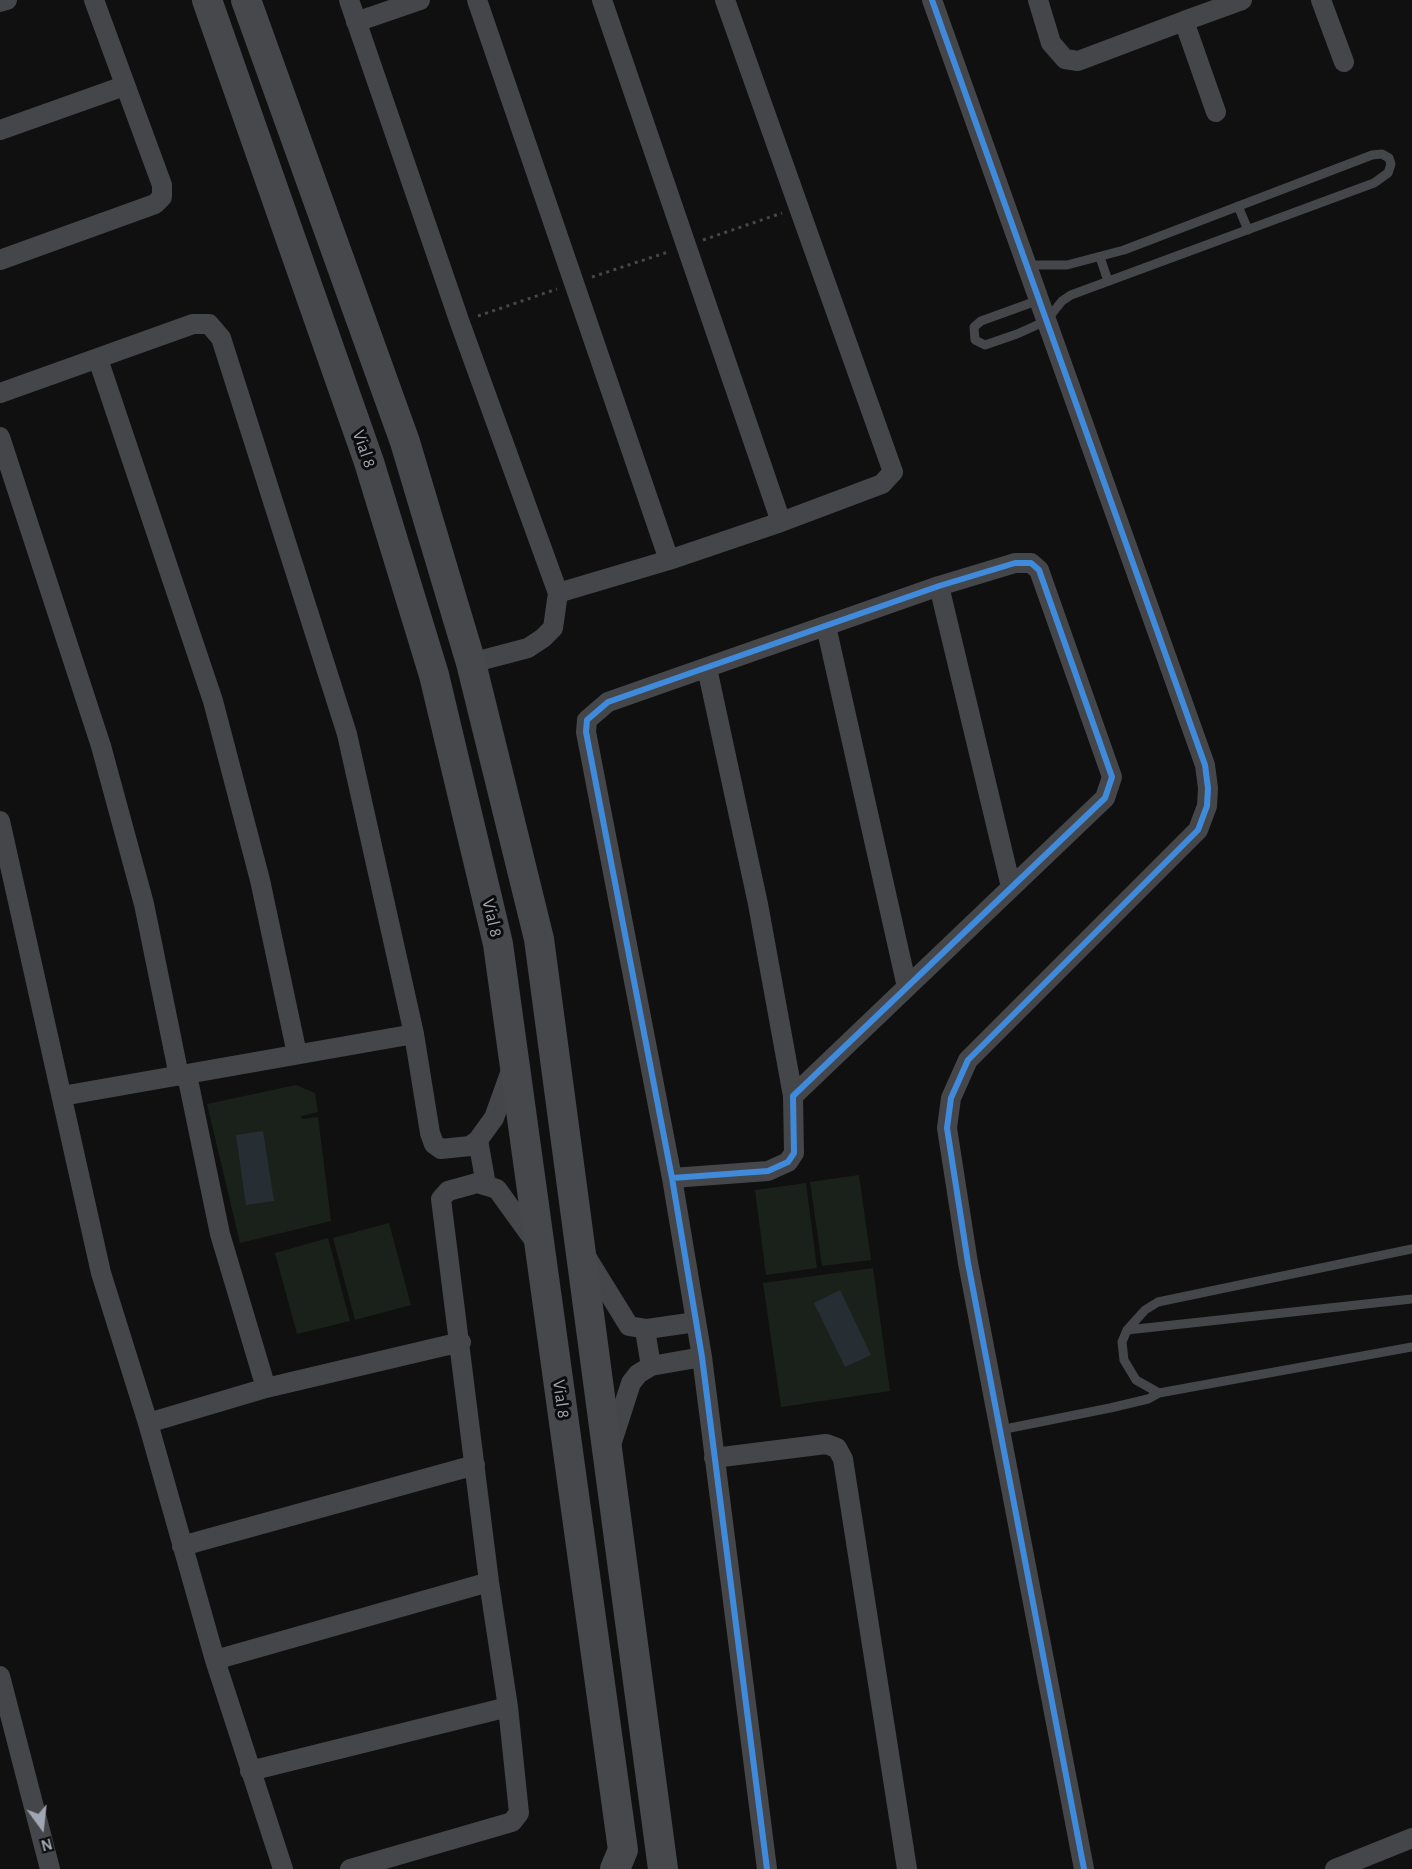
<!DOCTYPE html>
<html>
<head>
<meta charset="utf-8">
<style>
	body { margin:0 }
	#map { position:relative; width:1412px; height:1869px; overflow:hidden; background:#101010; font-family:"Alegreya Sans",sans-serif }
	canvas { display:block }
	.north { position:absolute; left:12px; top:1797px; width:60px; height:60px; -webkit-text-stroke:4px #0b0b0c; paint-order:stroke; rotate:165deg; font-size:16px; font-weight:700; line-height:24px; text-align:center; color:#a0a6b2 }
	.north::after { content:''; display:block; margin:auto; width:21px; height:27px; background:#a0a6b2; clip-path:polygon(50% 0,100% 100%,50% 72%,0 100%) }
</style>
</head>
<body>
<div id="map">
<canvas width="1412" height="1869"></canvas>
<div class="north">N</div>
</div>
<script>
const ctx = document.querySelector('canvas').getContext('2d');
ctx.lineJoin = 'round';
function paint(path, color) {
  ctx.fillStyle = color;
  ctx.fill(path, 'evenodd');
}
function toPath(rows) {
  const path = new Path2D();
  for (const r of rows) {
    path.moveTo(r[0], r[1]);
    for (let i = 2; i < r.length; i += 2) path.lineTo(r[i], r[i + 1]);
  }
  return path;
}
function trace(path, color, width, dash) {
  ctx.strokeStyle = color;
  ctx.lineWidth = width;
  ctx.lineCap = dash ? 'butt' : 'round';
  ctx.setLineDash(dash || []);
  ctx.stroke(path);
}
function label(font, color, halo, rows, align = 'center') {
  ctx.font = font + ' "Alegreya Sans",sans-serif';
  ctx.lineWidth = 6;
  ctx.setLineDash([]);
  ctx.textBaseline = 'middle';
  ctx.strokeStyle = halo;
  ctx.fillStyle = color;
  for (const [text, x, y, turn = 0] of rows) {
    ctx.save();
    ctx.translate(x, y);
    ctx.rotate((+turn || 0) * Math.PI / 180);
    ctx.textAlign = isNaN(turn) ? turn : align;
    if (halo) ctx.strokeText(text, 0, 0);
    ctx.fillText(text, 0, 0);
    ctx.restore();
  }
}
const green = toPath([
	[296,1085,315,1093,318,1112,301,1116,302,1119,318,1117,331,1221,240,1243,207,1104],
	[859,1175,871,1260,822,1266,810,1182],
	[806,1183,817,1268,766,1275,755,1190],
	[389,1223,411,1305,355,1320,333,1238],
	[328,1238,350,1321,297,1334,275,1253],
	[873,1268,890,1391,781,1407,763,1283]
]);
const water = toPath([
	[263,1131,274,1201,246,1205,236,1135],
	[840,1290,871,1355,845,1367,814,1303]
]);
const path = toPath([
	[703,240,782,213],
	[592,277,668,252],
	[478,316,557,289]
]);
const service = toPath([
	[1238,206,1248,230],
	[1100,257,1108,281],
	[1026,265,1067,265,1124,250,1372,155,1382,154,1389,158,1391,164,1388,173,1374,183,1071,295,1062,301,1046,321,1017,334,985,345,975,340,974,327,981,321,1039,300],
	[1127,1330,1412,1299],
	[1159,1393,1136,1380,1124,1360,1122,1342,1127,1330,1145,1310,1158,1302,1412,1249],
	[1000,1430,1110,1408,1148,1399,1159,1393,1412,1347]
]);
const minor = toPath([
	[349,0,460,323,558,593,553,628,543,638,528,648,471,663],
	[477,0,669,560],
	[602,0,781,522],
	[932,0,1205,765,1208,788,1207,806,1198,830,968,1060,951,1098,947,1128,968,1263,1084,1869],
	[1038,0,1051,43,1065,59,1078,61,1184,21],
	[1321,0,1344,62],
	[0,2,7,0],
	[356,22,420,0],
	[1216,112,1184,21,1242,0],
	[0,130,124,86],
	[0,260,155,204,162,197,162,185,94,0],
	[98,359,213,701,260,880,297,1054],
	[0,393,193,324,209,324,221,338,347,734,414,1034,430,1133,434,1144,441,1149,470,1146,478,1140,494,1118,512,1068],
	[0,437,101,746,144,904,179,1076],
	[939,586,1011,887],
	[558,593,669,560,781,522,882,484,893,472,725,0],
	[826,626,907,987],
	[707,668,758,904,793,1096],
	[0,821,101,1273,148,1423,215,1660,283,1869],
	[187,1075,220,1234,266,1388],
	[62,1096,414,1034],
	[478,1140,486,1185],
	[672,1178,768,1171,788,1162,794,1153,793,1096,1105,798,1112,777,1039,570,1031,563,1015,563,939,586,608,702,587,720,586,732,672,1178,702,1357,767,1869],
	[587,1258,629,1326,647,1329,696,1322],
	[645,1330,651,1366],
	[148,1423,266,1388,461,1342],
	[611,1445,631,1383,638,1374,651,1366,702,1357],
	[714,1458,826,1444,837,1448,843,1459,907,1869],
	[182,1546,475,1465],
	[215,1660,489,1582],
	[0,1676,50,1869],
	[250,1771,508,1707],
	[350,1869,512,1822,519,1813,508,1707,489,1582,441,1199,448,1191,477,1183,497,1189,536,1243],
	[1335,1869,1412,1838]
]);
const primary = toPath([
	[207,0,369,462,434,675,498,944,623,1850,615,1869],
	[246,0,405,442,471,663,539,939,663,1869]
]);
const cycleway = toPath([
	[932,0,1205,765,1208,788,1207,806,1198,830,968,1060,951,1098,947,1128,968,1263,1084,1869],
	[672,1178,768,1171,788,1162,794,1153,793,1096,1105,798,1112,777,1039,570,1031,563,1015,563,939,586,608,702,587,720,586,732,672,1178,702,1357,767,1869]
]);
const streetNames = [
	["Vial 8",364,449,71],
	["Vial 8",492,918,77],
	["Vial 8",561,1399,82]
];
paint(green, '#1a211a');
paint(water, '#262e33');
trace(path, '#46474b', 3, [3, 4.5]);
trace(service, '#444649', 9);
trace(minor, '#444649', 20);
trace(primary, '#46484b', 30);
trace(cycleway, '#408adc', 6);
label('18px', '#a0a6b2', '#0b0b0c', streetNames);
</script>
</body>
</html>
